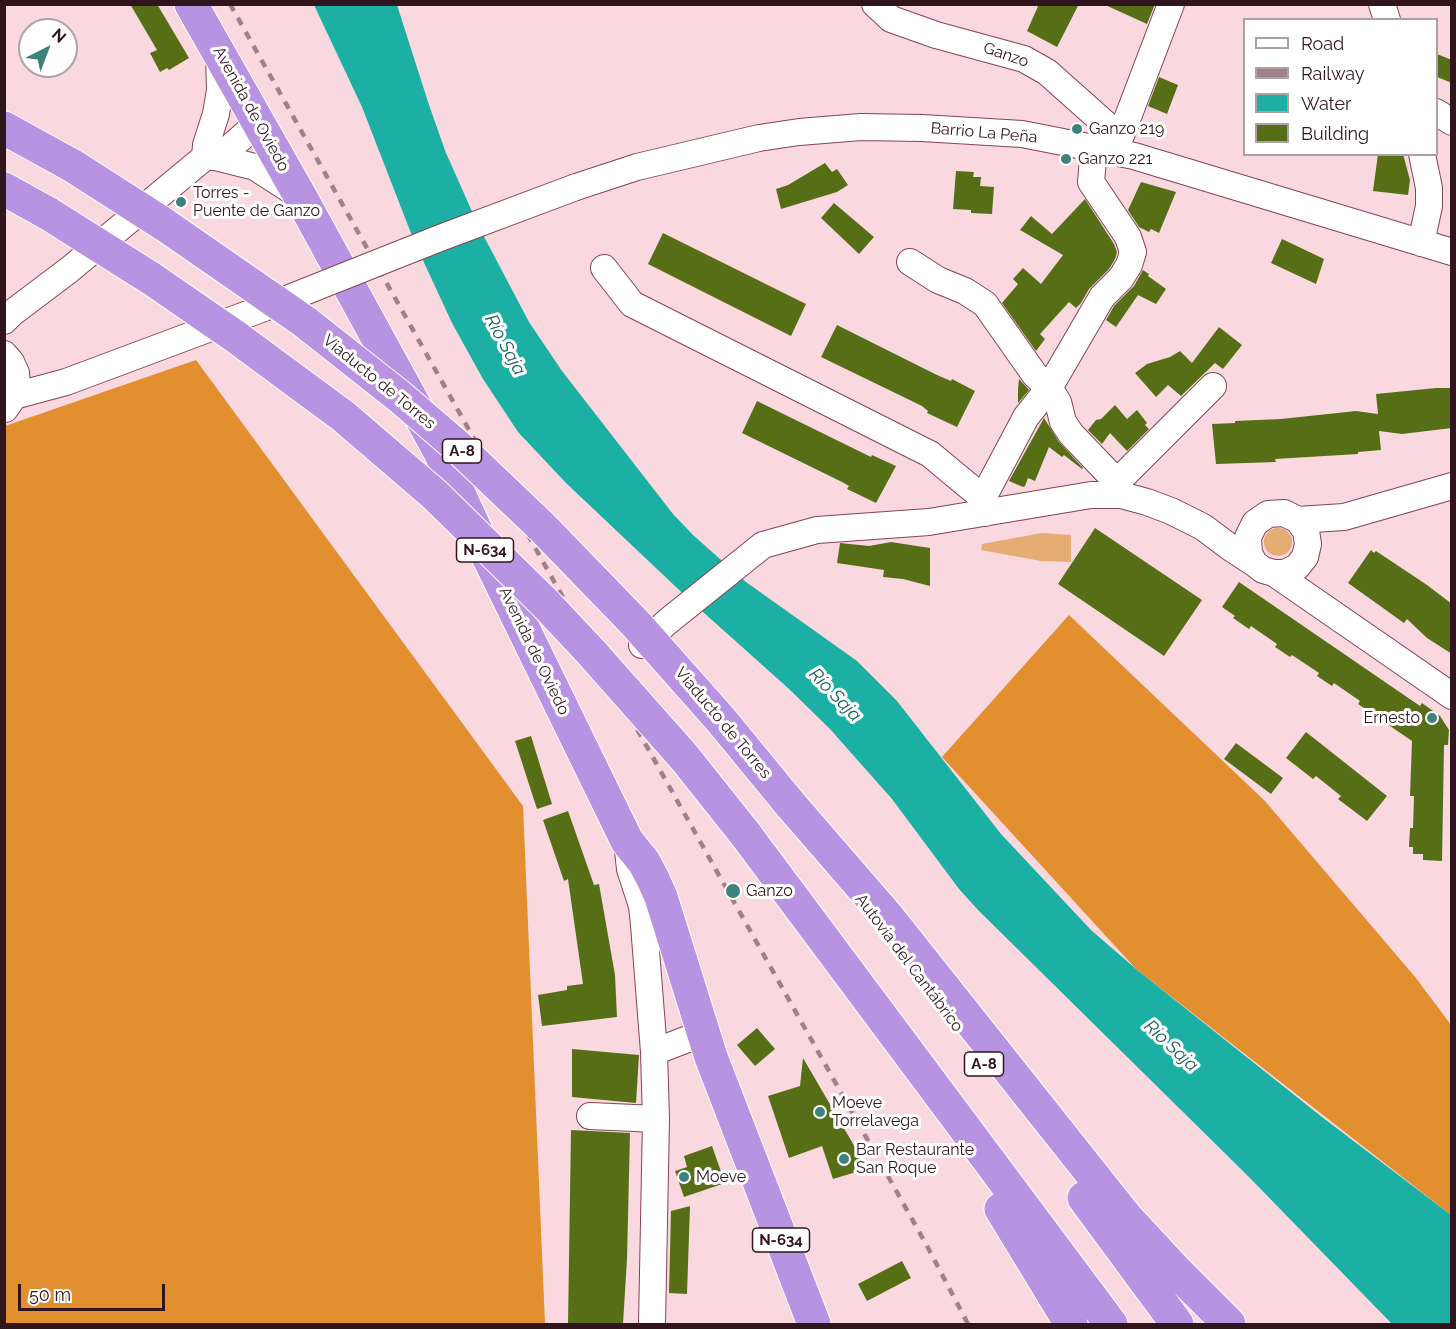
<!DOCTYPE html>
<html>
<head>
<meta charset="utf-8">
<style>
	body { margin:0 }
	#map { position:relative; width:1456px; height:1329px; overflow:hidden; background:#f9d9df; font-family:Raleway,sans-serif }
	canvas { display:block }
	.frame { position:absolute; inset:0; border:6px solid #31151d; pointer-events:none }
	.legend { position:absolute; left:1243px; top:18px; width:195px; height:138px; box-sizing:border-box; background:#fff; border:2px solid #ada1a5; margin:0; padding:8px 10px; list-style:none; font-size:18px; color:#31151d }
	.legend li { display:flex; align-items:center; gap:12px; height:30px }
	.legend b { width:30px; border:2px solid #ada1a5 }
	.north { position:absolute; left:18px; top:18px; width:60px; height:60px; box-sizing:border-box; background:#fff; border:2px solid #ada1a5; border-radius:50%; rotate:42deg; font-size:16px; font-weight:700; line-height:24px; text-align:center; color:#31151d }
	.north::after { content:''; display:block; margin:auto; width:21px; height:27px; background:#3d837b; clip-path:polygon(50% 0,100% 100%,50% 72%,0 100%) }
	.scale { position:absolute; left:18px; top:1284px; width:147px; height:27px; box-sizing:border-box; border:3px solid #31151d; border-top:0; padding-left:8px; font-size:18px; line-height:21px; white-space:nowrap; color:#31151d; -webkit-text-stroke:4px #fff; paint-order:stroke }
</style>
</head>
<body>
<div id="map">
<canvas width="1456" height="1329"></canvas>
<div class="frame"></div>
<ul class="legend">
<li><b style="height:8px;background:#fff"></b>Road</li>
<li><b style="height:8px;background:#9f8188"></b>Railway</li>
<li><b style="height:16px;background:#1bb0a3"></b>Water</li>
<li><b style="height:16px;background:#566f16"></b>Building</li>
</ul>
<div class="north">N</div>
<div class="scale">50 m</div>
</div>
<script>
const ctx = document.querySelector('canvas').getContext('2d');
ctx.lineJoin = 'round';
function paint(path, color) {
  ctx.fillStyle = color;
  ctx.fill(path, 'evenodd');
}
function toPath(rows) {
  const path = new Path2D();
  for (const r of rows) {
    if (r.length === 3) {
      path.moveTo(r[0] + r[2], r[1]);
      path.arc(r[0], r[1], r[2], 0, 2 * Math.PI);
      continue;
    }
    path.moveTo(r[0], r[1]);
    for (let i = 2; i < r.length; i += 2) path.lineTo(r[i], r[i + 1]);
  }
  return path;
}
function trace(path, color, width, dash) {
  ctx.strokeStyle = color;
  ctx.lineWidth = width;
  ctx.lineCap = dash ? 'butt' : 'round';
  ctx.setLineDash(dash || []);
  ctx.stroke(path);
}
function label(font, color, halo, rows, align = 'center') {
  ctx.font = font + ' Raleway,sans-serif';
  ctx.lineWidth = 6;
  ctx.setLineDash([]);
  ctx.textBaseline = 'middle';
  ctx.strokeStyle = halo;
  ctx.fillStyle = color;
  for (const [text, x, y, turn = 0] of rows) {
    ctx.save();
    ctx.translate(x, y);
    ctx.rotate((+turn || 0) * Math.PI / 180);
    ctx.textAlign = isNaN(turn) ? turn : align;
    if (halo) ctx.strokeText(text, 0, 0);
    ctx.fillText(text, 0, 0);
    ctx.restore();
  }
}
const green = toPath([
	[1278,542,14],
	[1042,533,1071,535,1071,562,1041,561,981,550,982,544]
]);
const forest = toPath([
	[196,360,523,806,545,1324,5,1324,5,426],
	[1069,615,1265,801,1416,978,1451,1025,1451,1215,1136,969,942,757]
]);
const water = toPath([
	[314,5,397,5,429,105,446,153,479,227,529,322,562,371,673,514,694,536,746,582,857,661,897,701,1001,834,1091,930,1136,969,1322,1117,1451,1215,1451,1324,1392,1324,1248,1176,979,911,959,889,892,799,830,729,788,688,694,604,566,483,518,432,483,379,452,323,414,241,362,107]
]);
const building = toPath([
	[130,4,157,4,189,58,169,70,167,68,160,72,150,53,157,50],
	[1039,4,1079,4,1057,47,1027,31],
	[1103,4,1155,4,1147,24],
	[1437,54,1452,60,1452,83,1437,77],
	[1159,77,1178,85,1167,114,1148,106],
	[1378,154,1403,154,1410,180,1408,195,1373,191],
	[825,163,832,172,837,169,848,185,837,192,781,209,776,189,788,185],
	[956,171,974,172,973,177,981,177,980,186,994,187,992,214,971,213,971,210,953,209],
	[1141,182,1176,192,1159,233,1151,229,1149,232,1139,227,1128,210],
	[1085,199,1114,244,1117,252,1115,259,1109,269,1089,289,1081,303,1076,308,1069,302,1040,334,1045,339,1036,351,1002,303,1018,284,1013,279,1023,268,1041,284,1063,255,1020,230,1031,216,1052,234],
	[834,203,874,237,859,254,821,218],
	[663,233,806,304,791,336,648,264],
	[1282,239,1324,259,1316,284,1271,263],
	[1143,270,1149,274,1148,276,1166,289,1156,304,1138,295,1116,327,1106,320,1114,306,1134,286],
	[837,325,937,375,951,381,952,379,975,391,957,427,927,413,928,411,922,406,821,357],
	[1219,327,1242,345,1223,369,1215,363,1181,396,1168,385,1156,397,1135,373,1147,364,1170,357,1180,351,1192,363],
	[1019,379,1029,390,1018,403,1018,389],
	[1436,388,1452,388,1452,428,1402,434,1379,431,1381,450,1358,452,1358,454,1275,459,1276,462,1216,464,1212,424,1235,423,1235,421,1281,419,1356,411,1378,414,1376,394],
	[757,401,871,457,872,455,896,466,876,503,847,489,849,486,842,482,742,433],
	[1115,405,1127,419,1137,410,1147,423,1145,425,1149,429,1127,451,1110,433,1102,444,1088,430,1096,420,1101,419],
	[1044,418,1059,442,1083,468,1082,469,1064,455,1062,457,1049,447,1035,481,1028,478,1025,486,1023,487,1009,481],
	[1095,528,1202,600,1164,656,1058,584],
	[891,542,930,548,930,586,903,579,883,577,884,570,837,563,840,543,869,546],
	[1371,550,1374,553,1376,551,1427,585,1452,604,1452,654,1427,638,1407,619,1404,623,1348,583],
	[1239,582,1420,706,1422,703,1440,716,1449,730,1448,745,1444,745,1442,861,1423,860,1423,854,1413,854,1413,847,1409,847,1410,828,1413,828,1414,796,1410,796,1412,741,1358,704,1360,701,1334,683,1332,686,1317,676,1319,673,1292,655,1290,657,1275,647,1277,644,1251,626,1249,629,1233,618,1235,616,1222,607],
	[1306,732,1387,796,1367,821,1338,799,1341,796,1316,776,1313,779,1286,758],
	[531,736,552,804,537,809,515,741],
	[1236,743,1283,778,1271,794,1224,759],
	[568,811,594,885,599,884,615,975,617,1017,542,1026,538,995,567,990,567,986,583,984,568,879,564,881,543,820],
	[757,1028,775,1049,755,1066,737,1045],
	[572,1049,639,1055,636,1103,572,1097],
	[803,1058,852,1142,866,1169,833,1179,822,1146,789,1158,768,1096,800,1086],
	[571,1130,630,1133,627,1259,623,1324,568,1324],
	[712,1146,725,1183,684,1197,675,1171,687,1167,684,1156],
	[690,1206,687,1294,669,1293,671,1211],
	[902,1261,911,1278,867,1301,858,1284]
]);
const minor = toPath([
	[875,4,891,19,936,35,1024,59,1047,72,1120,137],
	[1382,4,1387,20],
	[1436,112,1452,122],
	[1115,151,1171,4],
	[205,157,206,145,216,114,220,90,219,54],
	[215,157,255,167,300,196],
	[576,187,637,167,759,138,799,132,861,127,922,128,1022,134,1134,156,1452,252],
	[1421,243,1429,206,1429,188,1422,154],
	[910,262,938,280,965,291,985,304,1035,375,1049,388,1058,402,1063,422,1071,434,1117,482,1121,495],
	[604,268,632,304,930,454,983,498],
	[4,321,12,313,69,270,205,157,215,157,226,151,258,123],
	[4,354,11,362,16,373,17,385,14,396,5,409],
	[14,396,66,382,264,308],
	[1117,482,1213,386],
	[985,513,983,498,1026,417,1049,388,1102,297,1121,278,1129,265,1133,252,1128,237,1091,182,1094,148],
	[1298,520,1306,531,1308,544,1305,557,1297,567,1285,573,1274,573,1263,570,1254,563,1249,553,1248,537,1255,523,1268,514,1284,513,1298,520,1344,517,1452,486],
	[1274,573,1452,696],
	[642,645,667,622,763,545,817,530,929,522,1091,495,1121,495,1147,502,1171,511,1203,527,1231,548,1254,563],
	[627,841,630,869,642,906,644,925,654,1052,656,1119,652,1324],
	[654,1052,685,1040,704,1035],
	[590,1116,656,1119]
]);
const highway = toPath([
	[191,4,300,196,440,452,482,544,627,841,644,862,653,879,661,897,711,1057,814,1324],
	[4,128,73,166],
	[4,189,49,214],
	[790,804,887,916,1126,1217,1177,1272,1229,1324],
	[746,835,1111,1324],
	[1084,1198,1177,1324],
	[1001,1209,1071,1324]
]);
const rail = toPath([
	[230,4,926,1244,968,1324]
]);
const minorBridge = toPath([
	[264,308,440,238,576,187]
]);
const highwayBridge = toPath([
	[73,166,165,225,305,322,400,397,458,447,543,528,635,623,721,720,790,804],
	[49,214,152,279,236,337,343,416,435,495,545,603,591,652,684,757,746,835]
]);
const markers = [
	[1077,129,6,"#3d837b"],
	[1066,159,6,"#3d837b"],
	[181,202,6,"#3d837b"],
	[1432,718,6,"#3d837b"],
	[733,891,8,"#3d837b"],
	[820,1112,6,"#3d837b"],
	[844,1159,6,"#3d837b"],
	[684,1177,6,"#3d837b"]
];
const shields = [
	[462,451,39],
	[485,550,57],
	[984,1064,39],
	[781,1240,57]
];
const shieldNames = [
	["A-8",462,451],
	["N-634",485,550],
	["A-8",984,1064],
	["N-634",781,1240]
];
const streetNames = [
	["Ganzo",1006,55,19],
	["Avenida de Oviedo",251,109,61],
	["Barrio La Peña",984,133,5],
	["Viaducto de Torres",379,382,39],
	["Avenida de Oviedo",534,651,64],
	["Viaducto de Torres",723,723,50],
	["Autovía del Cantábrico",909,963,53]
];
const poiNames = [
	["Ganzo 219",1089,129],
	["Ganzo 221",1078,159],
	["Torres -",193,193],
	["Puente de Ganzo",193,211],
	["Ernesto",1420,718,"right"],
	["Ganzo",746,891],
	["Moeve",832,1103],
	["Torrelavega",832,1121],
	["Bar Restaurante",856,1150],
	["San Roque",856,1168],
	["Moeve",696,1177]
];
const waterNames = [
	["Río Saja",505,345,62],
	["Río Saja",835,695,46],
	["Río Saja",1171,1046,43]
];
paint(green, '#e5ac74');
paint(forest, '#e28f2f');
paint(water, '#1bb0a3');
paint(building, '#566f16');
trace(minor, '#854354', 28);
trace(highway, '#fff', 35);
trace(minor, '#fff', 26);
trace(highway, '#b793e1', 33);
trace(rail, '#9f8188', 4.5, [8, 8]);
trace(minorBridge, '#854354', 28, []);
trace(highwayBridge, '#fff', 35, []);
trace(minorBridge, '#fff', 26);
trace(highwayBridge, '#b793e1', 33);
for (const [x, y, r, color] of markers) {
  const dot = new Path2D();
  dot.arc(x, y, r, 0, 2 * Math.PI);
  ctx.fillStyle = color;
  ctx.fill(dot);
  trace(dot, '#fff', 2);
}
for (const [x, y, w] of shields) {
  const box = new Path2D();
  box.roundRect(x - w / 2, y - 12, w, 24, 4.5);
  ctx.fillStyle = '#fff';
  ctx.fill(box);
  trace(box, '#31151d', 1.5);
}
label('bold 15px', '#31151d', null, shieldNames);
label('16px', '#31151d', '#fff', streetNames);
label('16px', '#31151d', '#fff', poiNames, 'left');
label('italic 18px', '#19615a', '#fff', waterNames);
</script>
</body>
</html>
